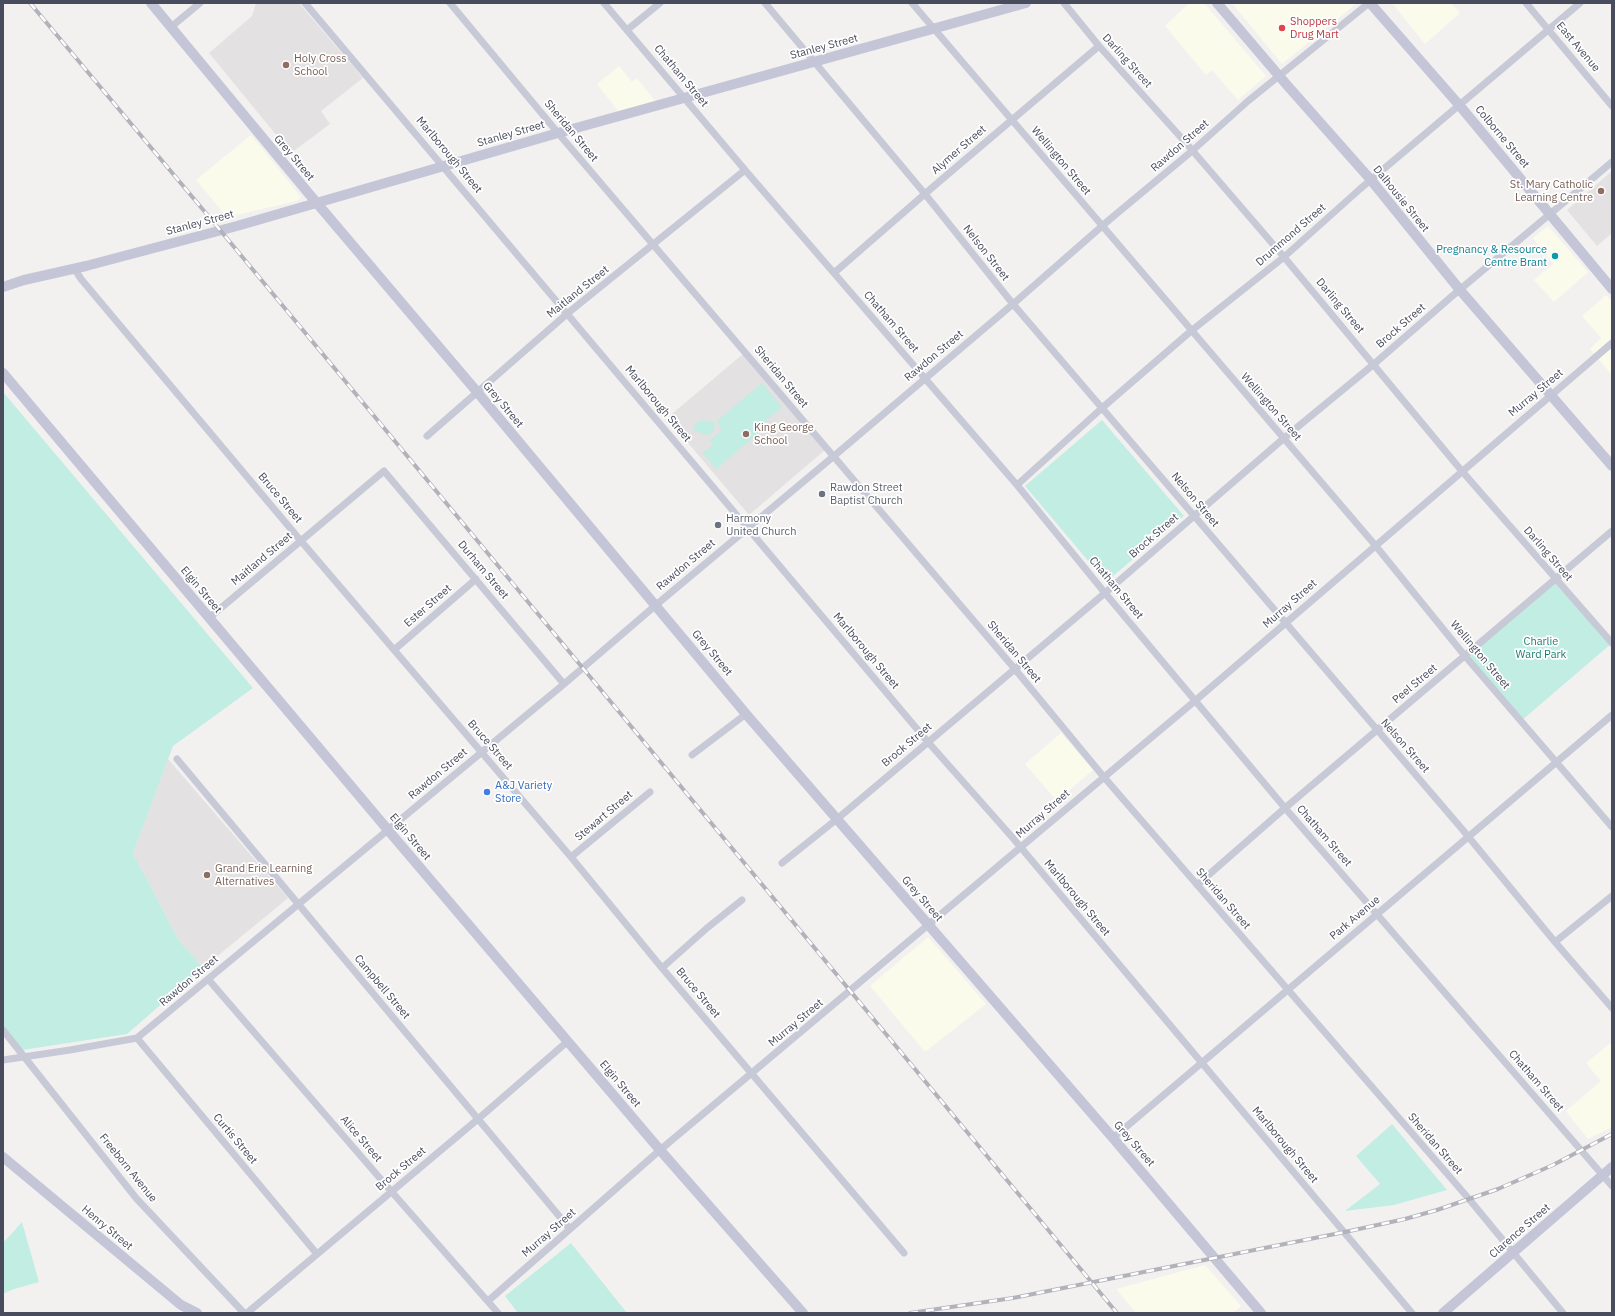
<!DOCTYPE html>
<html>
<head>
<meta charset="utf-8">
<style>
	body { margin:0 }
	#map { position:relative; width:1615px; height:1316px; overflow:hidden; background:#f2f1f0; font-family:"IBM Plex Sans",sans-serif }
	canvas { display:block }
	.frame { position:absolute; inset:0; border:4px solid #494c5d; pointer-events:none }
</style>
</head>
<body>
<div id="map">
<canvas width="1615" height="1316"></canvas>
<div class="frame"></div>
</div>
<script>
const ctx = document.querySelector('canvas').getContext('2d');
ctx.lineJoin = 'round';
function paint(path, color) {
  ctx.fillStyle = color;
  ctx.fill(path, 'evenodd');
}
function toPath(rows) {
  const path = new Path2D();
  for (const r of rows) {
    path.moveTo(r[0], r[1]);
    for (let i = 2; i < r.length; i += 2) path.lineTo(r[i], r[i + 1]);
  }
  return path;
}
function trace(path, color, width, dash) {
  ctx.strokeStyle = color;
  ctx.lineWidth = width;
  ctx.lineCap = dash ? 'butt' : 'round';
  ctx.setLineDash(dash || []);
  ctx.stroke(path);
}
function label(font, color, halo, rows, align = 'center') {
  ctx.font = font + ' "IBM Plex Sans",sans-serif';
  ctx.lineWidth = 3.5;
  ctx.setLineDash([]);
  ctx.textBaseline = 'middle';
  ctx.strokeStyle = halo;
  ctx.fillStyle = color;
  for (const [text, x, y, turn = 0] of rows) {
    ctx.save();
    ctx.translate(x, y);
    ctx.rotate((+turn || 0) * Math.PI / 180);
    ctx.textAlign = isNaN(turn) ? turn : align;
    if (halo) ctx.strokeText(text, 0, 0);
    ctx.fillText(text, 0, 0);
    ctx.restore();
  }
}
const commercial = toPath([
	[1189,3,1204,3,1266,76,1238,100,1212,70,1206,75,1165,26],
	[1232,3,1357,3,1282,64],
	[1392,3,1451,3,1460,13,1425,44],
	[619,66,632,82,637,78,655,101,619,112,597,84],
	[251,135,301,197,297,201,227,217,196,180],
	[1548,226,1588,272,1554,302,1534,280,1553,264,1533,238],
	[1606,295,1612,301,1612,375,1590,349,1601,338,1582,316],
	[1061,733,1093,770,1057,801,1025,764],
	[928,937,986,1004,925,1052,870,986],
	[1612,1042,1612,1127,1588,1139,1566,1111,1601,1081,1586,1063],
	[1205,1265,1241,1306,1233,1313,1136,1313,1116,1289]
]);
const education = toPath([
	[256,3,299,3,363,78,321,111,330,124,291,153,209,53,252,16],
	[1612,171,1612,233,1597,246,1567,210],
	[743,354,825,450,749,515,667,418],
	[168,759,288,898,203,968,178,939,133,853]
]);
const green = toPath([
	[762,383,782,407,764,422,767,426,716,469,703,453,713,445,709,441,722,430,717,421],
	[3,392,253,688,173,746,133,853,178,939,203,968,127,1034,22,1050,3,1027],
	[702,420,715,422,714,432,706,435,694,430,693,427,695,424],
	[1102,420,1184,516,1106,582,1025,486],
	[1555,579,1612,643,1521,721,1465,656],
	[1392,1124,1447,1190,1394,1205,1345,1211,1380,1184,1356,1156],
	[22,1222,39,1282,11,1290,3,1294,3,1239,5,1241],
	[571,1243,627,1313,518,1313,505,1296]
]);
const street = toPath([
	[305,3,928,742,1012,837,1412,1313],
	[450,3,558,133,1014,668,1103,776,1469,1199,1563,1313],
	[604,3,745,170,1017,485,1105,593,1285,808,1612,1186],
	[765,3,925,194,1013,304,1462,829,1555,942,1612,1008],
	[912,3,1375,545,1465,656,1612,827],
	[1064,3,1099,46,1186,143,1284,257,1461,470,1612,643],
	[1526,3,1612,106],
	[171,27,200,3],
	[627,30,660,3],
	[74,268,81,279,301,541,571,857,662,968,904,1253],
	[834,273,934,186,1099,46],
	[427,436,568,313,745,170],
	[1017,485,1102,408,1191,331,1284,257,1360,189,1580,3],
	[209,618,384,471,564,684],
	[394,650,476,579],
	[692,755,746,714],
	[177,759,570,1229],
	[571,857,650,792],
	[782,863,837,819,1105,593,1283,439,1374,364,1451,297,1612,162],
	[1197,885,1285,808,1612,531],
	[1555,942,1612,896],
	[662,968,707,928,742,900],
	[208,979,391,1191,498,1313],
	[3,1030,136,1198,244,1313],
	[137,1038,317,1254],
	[3,1060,70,1050,137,1038,564,684,656,605,834,456,1013,304,1109,220,1192,151,1248,101,1369,3],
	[1113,1138,1612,715],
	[488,1301,660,1150,1196,700,1612,343],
	[247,1313,478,1119,568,1041]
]);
const secondary = toPath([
	[151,3,310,195,478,393,746,714,1113,1138,1261,1313],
	[1217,3,1286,84,1371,180,1460,290,1612,466],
	[1370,3,1460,106,1612,289],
	[3,287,24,280,86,266,237,226,558,133,1026,3],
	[3,373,388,830,660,1150,803,1313],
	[3,1157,181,1305,197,1313],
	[1443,1313,1612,1167]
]);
const rail = toPath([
	[30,3,220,230,1117,1313],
	[910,1313,1013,1298,1345,1232,1405,1219,1437,1210,1498,1189,1553,1165,1612,1134]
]);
const markers = [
	[1282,28,4,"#e0444e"],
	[286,65,4,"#8d6e63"],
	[1601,191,4,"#8d6e63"],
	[1555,256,4,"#0f9aa8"],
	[746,434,4,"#8d6e63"],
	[822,494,4,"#6b7280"],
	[718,525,4,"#6b7280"],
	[487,792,4,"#3f7fe0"],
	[207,875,4,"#8d6e63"]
];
const healthNames = [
	["Shoppers",1290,22],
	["Drug Mart",1290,35]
];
const streetNames = [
	["Stanley Street",824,47,-15],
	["East Avenue",1578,47,50],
	["Darling Street",1127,61,48],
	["Chatham Street",681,76,50],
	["Sheridan Street",571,131,50],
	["Stanley Street",511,134,-16],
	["Colborne Street",1502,137,50],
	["Rawdon Street",1180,146,-41],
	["Alymer Street",959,150,-41],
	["Marlborough Street",449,155,50],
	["Grey Street",294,158,50],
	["Wellington Street",1061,161,50],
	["Dalhousie Street",1401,199,51],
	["Stanley Street",200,223,-15],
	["Drummond Street",1291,235,-41],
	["Nelson Street",986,253,52],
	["Maitland Street",578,292,-39],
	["Darling Street",1340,306,50],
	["Chatham Street",891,322,49],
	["Brock Street",1401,326,-41],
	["Rawdon Street",934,356,-40],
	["Sheridan Street",781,377,50],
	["Murray Street",1536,393,-40],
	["Marlborough Street",658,404,50],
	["Grey Street",503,405,50],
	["Wellington Street",1271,407,49],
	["Bruce Street",280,498,50],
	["Nelson Street",1195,500,50],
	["Brock Street",1154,536,-41],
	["Darling Street",1548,554,49],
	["Maitland Street",262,559,-40],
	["Rawdon Street",686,565,-40],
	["Durham Street",483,570,50],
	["Chatham Street",1116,588,50],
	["Elgin Street",201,590,50],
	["Murray Street",1290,604,-41],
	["Ester Street",428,606,-41],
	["Marlborough Street",866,651,50],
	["Sheridan Street",1014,652,50],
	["Grey Street",712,653,50],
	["Wellington Street",1480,655,50],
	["Peel Street",1415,684,-40],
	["Bruce Street",490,745,49],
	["Brock Street",907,745,-40],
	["Nelson Street",1405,746,49],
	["Rawdon Street",438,774,-40],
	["Murray Street",1043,814,-41],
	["Stewart Street",604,816,-40],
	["Chatham Street",1324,836,49],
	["Elgin Street",410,837,50],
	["Marlborough Street",1077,898,50],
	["Grey Street",922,899,49],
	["Sheridan Street",1223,899,49],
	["Park Avenue",1355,918,-40],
	["Rawdon Street",189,981,-40],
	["Campbell Street",382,987,50],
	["Bruce Street",698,993,50],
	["Murray Street",796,1023,-40],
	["Chatham Street",1536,1081,49],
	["Elgin Street",620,1084,50],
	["Curtis Street",235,1139,50],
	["Alice Street",361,1139,49],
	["Grey Street",1134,1144,49],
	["Sheridan Street",1435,1144,49],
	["Marlborough Street",1285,1145,50],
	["Freeborn Avenue",128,1168,51],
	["Brock Street",401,1169,-40],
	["Henry Street",107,1228,40],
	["Clarence Street",1520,1231,-41],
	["Murray Street",549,1233,-41]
];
const educationNames = [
	["Holy Cross",294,59],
	["School",294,72],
	["St. Mary Catholic",1593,185,"right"],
	["Learning Centre",1593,198,"right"],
	["King George",754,428],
	["School",754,441],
	["Grand Erie Learning",215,869],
	["Alternatives",215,882]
];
const cultureNames = [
	["Pregnancy & Resource",1547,250],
	["Centre Brant",1547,263]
];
const worshipNames = [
	["Rawdon Street",830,488],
	["Baptist Church",830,501],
	["Harmony",726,519],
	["United Church",726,532]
];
const parkNames = [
	["Charlie",1541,642],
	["Ward Park",1541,655]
];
const shopNames = [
	["A&J Variety",495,786],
	["Store",495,799]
];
paint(commercial, '#fafbeb');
paint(education, '#e3e1e2');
paint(green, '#c1ede3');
trace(street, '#c7cad6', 7);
trace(secondary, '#c4c6d8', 10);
trace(rail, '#b2b2ba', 4);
trace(rail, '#fff', 2.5, [8]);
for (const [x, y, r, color] of markers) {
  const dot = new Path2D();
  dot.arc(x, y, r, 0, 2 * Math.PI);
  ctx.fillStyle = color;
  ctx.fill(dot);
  trace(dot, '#fff', 1.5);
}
label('11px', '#be3a42', '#fff', healthNames, 'left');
label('11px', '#494c5d', '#fff', streetNames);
label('11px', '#785e54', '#fff', educationNames, 'left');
label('11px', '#0d838f', '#fff', cultureNames, 'right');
label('11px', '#5b616d', '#fff', worshipNames, 'left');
label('11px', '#1c7c70', '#fff', parkNames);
label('11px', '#366cbe', '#fff', shopNames, 'left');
</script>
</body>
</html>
